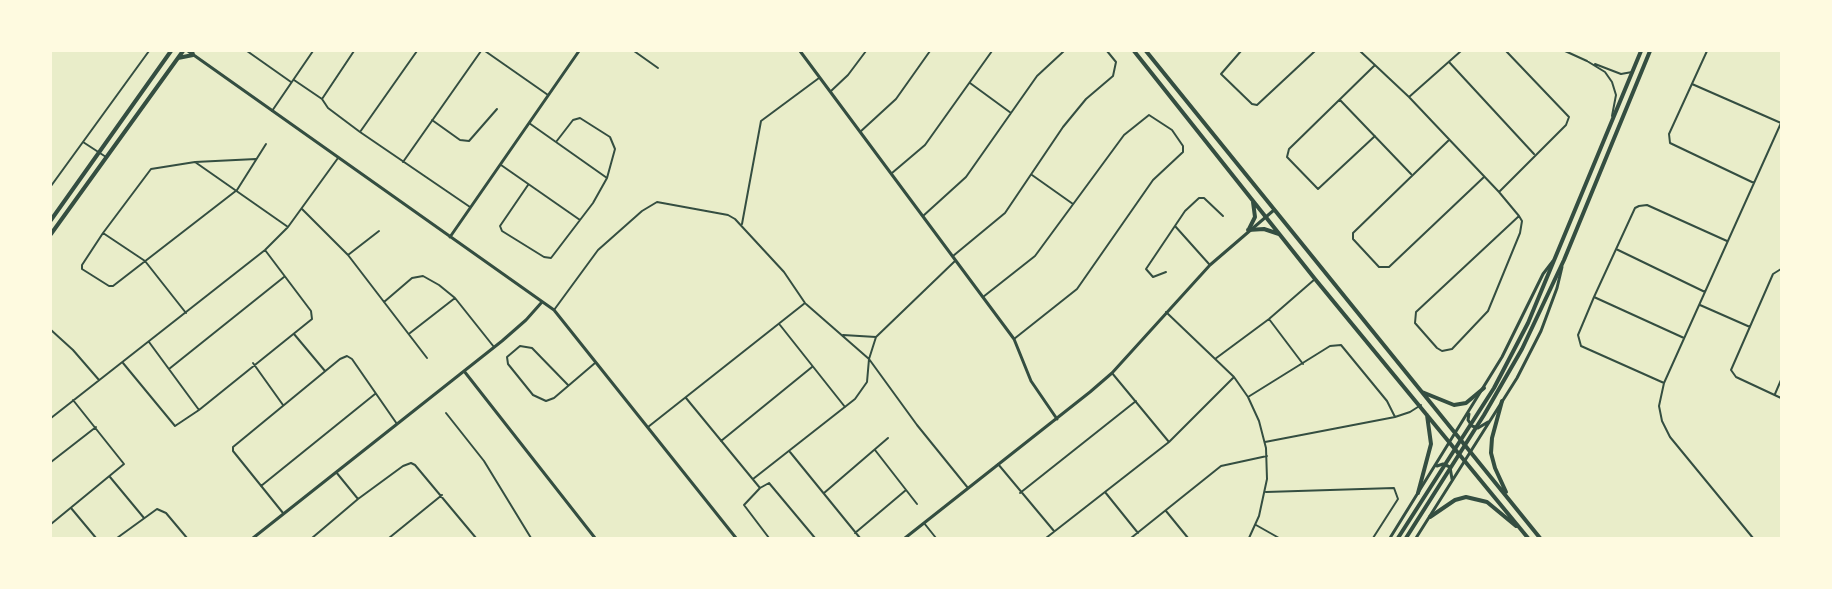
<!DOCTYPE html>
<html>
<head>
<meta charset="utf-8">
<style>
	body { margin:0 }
	#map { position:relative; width:1832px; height:589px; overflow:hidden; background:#e9edc9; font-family:Roboto,sans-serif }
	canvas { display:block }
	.frame { position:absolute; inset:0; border:52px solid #fefae0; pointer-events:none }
</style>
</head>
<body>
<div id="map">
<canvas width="1832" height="589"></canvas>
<div class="frame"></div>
</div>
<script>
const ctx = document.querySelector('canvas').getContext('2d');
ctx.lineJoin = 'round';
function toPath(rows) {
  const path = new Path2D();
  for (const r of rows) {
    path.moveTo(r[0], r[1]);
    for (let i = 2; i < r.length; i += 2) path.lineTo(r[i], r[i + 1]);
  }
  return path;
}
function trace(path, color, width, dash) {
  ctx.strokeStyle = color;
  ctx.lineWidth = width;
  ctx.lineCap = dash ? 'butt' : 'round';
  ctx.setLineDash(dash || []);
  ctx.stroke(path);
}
const minor = toPath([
	[247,51,291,82],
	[485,51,548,95],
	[634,51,658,68],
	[1241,51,1221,74,1252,104,1257,105,1315,51],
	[1360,51,1409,97,1499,192,1519,216,1522,221,1520,233,1488,311,1452,349,1442,351,1437,348,1415,323,1416,312,1519,216],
	[1565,51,1587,61],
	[1707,51,1669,134,1670,143,1754,183],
	[1587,61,1605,72,1612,82,1616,95,1612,116],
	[1449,62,1534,154],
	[1595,64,1621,74,1632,72],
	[1374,66,1289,149,1287,157,1318,189,1375,136],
	[294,80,322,99,328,108,360,132,470,207],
	[970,83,1011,113],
	[1692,84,1781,123,1664,383,1659,406,1662,421,1670,437,1753,538],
	[831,91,848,75,866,51],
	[1409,97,1461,51],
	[322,99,354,51],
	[1340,100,1411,174],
	[272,111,313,51],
	[432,120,460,140,469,141,497,109],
	[529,123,607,178],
	[360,132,417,51],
	[860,132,896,99,930,51],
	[1449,140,1353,233,1353,239,1379,267,1389,267,1484,177],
	[83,142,106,157],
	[256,159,195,162,151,169,103,233,82,265,82,269,109,286,113,286,237,190,266,144],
	[195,162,288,227],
	[403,162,481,51],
	[501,165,580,220],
	[892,173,925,145,992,51],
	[1032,175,1073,204],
	[528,185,500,226,502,231,544,257,551,258,593,203,607,178,615,149,610,137,580,118,573,120,556,142],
	[51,186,149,51],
	[1499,192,1566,125,1569,117,1506,51],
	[302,209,348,255,427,358],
	[923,216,966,177,1037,76,1064,51],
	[742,224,761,121,819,78],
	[1175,226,1209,264],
	[103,233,145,261,186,313],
	[1616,249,1705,292],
	[348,255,379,231],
	[953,256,1005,213,1063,127,1086,99,1113,76,1116,62,1107,51],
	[1781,269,1773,274,1731,370,1736,377,1781,398],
	[1166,272,1153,277,1146,269,1185,211,1199,198,1204,198,1223,216],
	[983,297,1035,256,1124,135,1149,115,1172,130,1183,146,1183,152,1153,180,1077,289,1014,339],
	[1594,297,1684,338],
	[384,302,412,278,423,276,439,285,455,298,494,347],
	[806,304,869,359,917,425,968,488],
	[1700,305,1750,327],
	[554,310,598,250,642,211,657,202,728,215,735,219,784,272,805,303,648,427],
	[1166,312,1234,377,1248,397,1259,421,1266,448,1267,479,1259,516,1249,538],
	[1269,319,1303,364],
	[780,325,845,407],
	[51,330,73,350,99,380],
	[410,333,455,298],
	[294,334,325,371],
	[843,335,876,337],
	[149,342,199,410],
	[1215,359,1269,319,1315,279],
	[123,363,175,426,199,410,312,319,311,311,265,250],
	[253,363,283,405],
	[169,369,284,277],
	[1112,373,1169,442],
	[1664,383,1581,346,1578,335,1594,297,1635,208,1639,206,1647,205,1727,241],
	[568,385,532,348,520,346,507,357,508,364,533,395,546,401,554,398,595,363],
	[1775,394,1781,380],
	[1248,397,1330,346,1341,345,1387,401,1395,417],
	[686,398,760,488],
	[446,413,484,461,531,538],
	[51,418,265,250,288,227,338,158],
	[721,441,812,367],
	[1265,442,1395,417,1410,412,1421,405],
	[875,450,917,504],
	[790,452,860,538],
	[51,462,96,427],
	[998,464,1054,531],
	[336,472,358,499],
	[110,477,144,518],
	[753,479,855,399,867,382,869,359,876,337,955,261],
	[261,486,375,394],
	[1105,492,1138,533],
	[1266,492,1394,488,1398,499,1373,538],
	[824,493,888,438],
	[1020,493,1136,401],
	[71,508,96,538],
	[1166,511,1188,538],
	[283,513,233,451,233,447,340,359,347,356,352,359,397,424],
	[924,523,936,538],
	[51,524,124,464,73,400],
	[1256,525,1279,538],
	[855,533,906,490],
	[117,538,157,509,166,513,187,538],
	[312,538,358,499,403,466,411,463,415,465,476,538],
	[389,538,442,495],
	[769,538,744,505,760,488,769,483,815,538],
	[1046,538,1169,442,1233,378],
	[1131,538,1221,466,1267,456]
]);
const tertiary = toPath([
	[188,51,554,310,736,538],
	[800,51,1014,339,1031,381,1057,419],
	[450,237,579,51],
	[464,371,595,538],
	[1469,414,1468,420,1472,426,1478,428,1488,422],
	[1437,466,1443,464,1450,467,1452,479],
	[253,538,502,341,526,320,542,302],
	[905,538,1090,392,1112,373,1210,265,1274,210],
	[1390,538,1502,357,1543,274,1553,261],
	[1416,538,1517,378,1541,331,1557,288,1562,267]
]);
const primary = toPath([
	[1134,51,1315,279,1528,538],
	[1146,51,1540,538],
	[178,58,193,55,192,51],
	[51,220,171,51],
	[1249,229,1255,217,1253,202],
	[1248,230,1264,229,1279,234],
	[51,234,183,51],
	[1422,392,1454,405,1466,403,1484,388],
	[1502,401,1492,438,1491,453,1495,468,1506,492],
	[1418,493,1431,444,1427,415],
	[1430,517,1455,500,1466,497,1487,502,1516,526]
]);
const trunk = toPath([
	[1398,538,1494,388,1528,323,1641,51],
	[1406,538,1484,415,1522,349,1564,260,1650,51]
]);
trace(minor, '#344e41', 2);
trace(tertiary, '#344e41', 3);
trace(primary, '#344e41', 4);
trace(trunk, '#344e41', 4);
</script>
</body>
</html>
